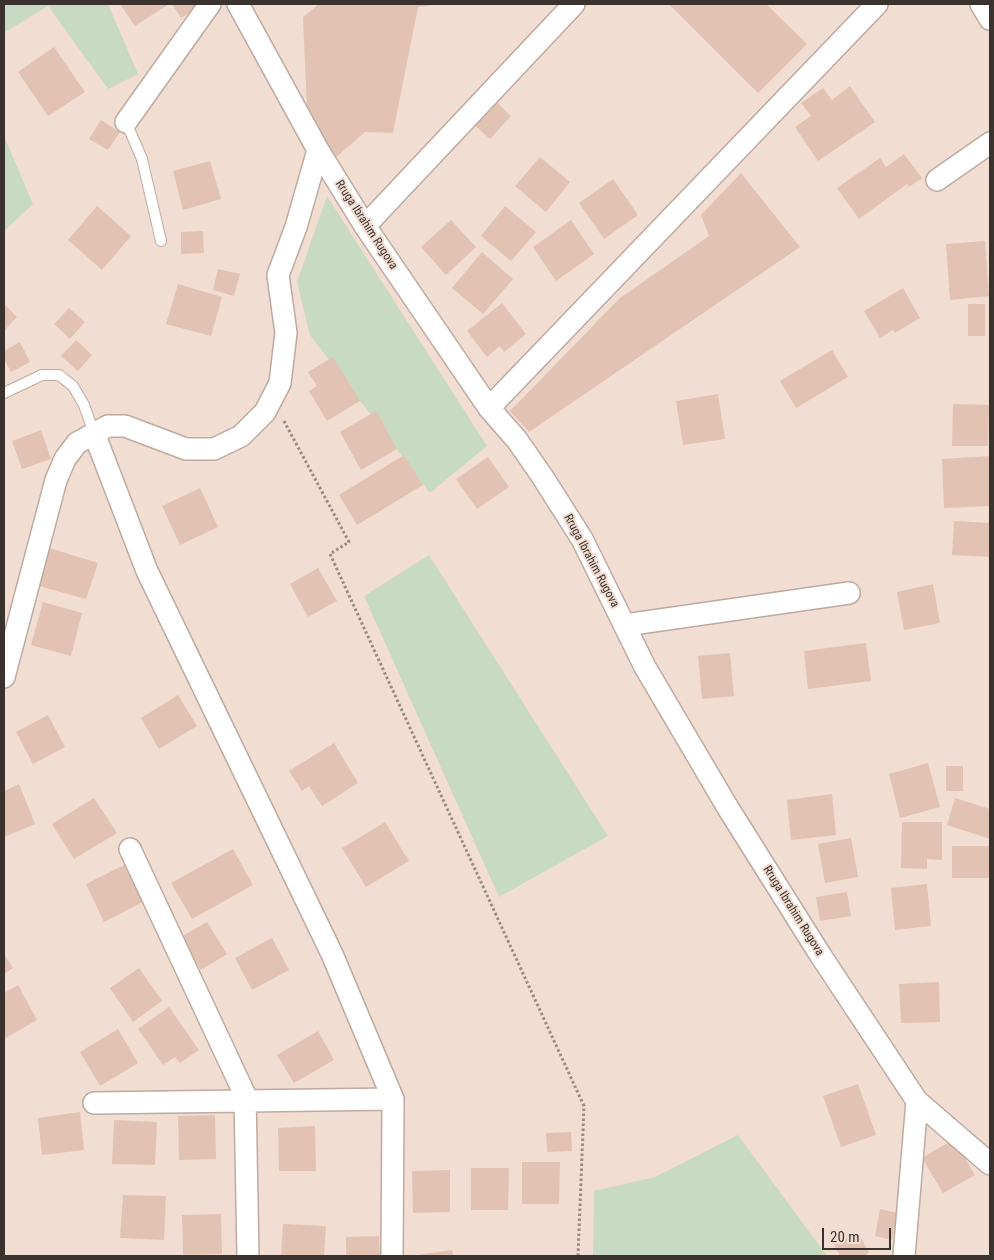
<!DOCTYPE html>
<html>
<head>
<meta charset="utf-8">
<style>
	body { margin:0 }
	#map { position:relative; width:994px; height:1260px; overflow:hidden; background:#f2ddd2; font-family:"Roboto Condensed",sans-serif }
	canvas { display:block }
	.frame { position:absolute; inset:0; border:5px solid #3a322e; pointer-events:none }
	.scale { position:absolute; left:822px; top:1228px; width:69px; height:22px; box-sizing:border-box; border:2px solid #3a322e; border-top:0; padding-left:6px; font-size:15px; line-height:18px; white-space:nowrap; color:#3a322e; -webkit-text-stroke:4px #f2ddd2; paint-order:stroke }
</style>
</head>
<body>
<div id="map">
<canvas width="994" height="1260"></canvas>
<div class="frame"></div>
<div class="scale">20 m</div>
</div>
<script>
const ctx = document.querySelector('canvas').getContext('2d');
ctx.lineJoin = 'round';
function paint(path, color) {
  ctx.fillStyle = color;
  ctx.fill(path, 'evenodd');
}
function toPath(rows) {
  const path = new Path2D();
  for (const r of rows) {
    path.moveTo(r[0], r[1]);
    for (let i = 2; i < r.length; i += 2) path.lineTo(r[i], r[i + 1]);
  }
  return path;
}
function trace(path, color, width, dash) {
  ctx.strokeStyle = color;
  ctx.lineWidth = width;
  ctx.lineCap = dash ? 'butt' : 'round';
  ctx.setLineDash(dash || []);
  ctx.stroke(path);
}
function label(font, color, halo, rows, align = 'center') {
  ctx.font = font + ' "Roboto Condensed",sans-serif';
  ctx.lineWidth = 4;
  ctx.setLineDash([]);
  ctx.textBaseline = 'middle';
  ctx.strokeStyle = halo;
  ctx.fillStyle = color;
  for (const [text, x, y, turn = 0] of rows) {
    ctx.save();
    ctx.translate(x, y);
    ctx.rotate((+turn || 0) * Math.PI / 180);
    ctx.textAlign = isNaN(turn) ? turn : align;
    if (halo) ctx.strokeText(text, 0, 0);
    ctx.fillText(text, 0, 0);
    ctx.restore();
  }
}
const green = toPath([
	[4,4,108,4,138,74,108,89,48,6,4,33],
	[4,136,33,204,4,231],
	[327,196,487,446,430,493,310,335,297,282],
	[429,555,608,836,499,897,364,596],
	[738,1135,827,1256,593,1256,594,1191,655,1177]
]);
const building = toPath([
	[120,4,169,4,135,26],
	[172,4,203,4,181,18],
	[319,4,443,4,418,7,393,133,365,132,334,159,307,110,303,17],
	[669,4,766,4,807,44,758,93],
	[54,47,85,92,48,116,18,72],
	[850,86,875,122,818,161,795,127,811,116,801,103,823,88,832,100],
	[492,98,511,116,490,139,471,122],
	[101,120,120,132,108,150,89,139],
	[904,154,922,178,909,187,907,184,859,219,837,188,880,158,886,167],
	[540,157,570,182,546,212,515,186],
	[210,161,221,199,183,210,173,171],
	[741,173,800,247,529,432,510,411,620,298,709,236,701,215],
	[613,179,638,215,604,239,579,203],
	[97,206,131,236,102,270,68,240],
	[505,206,536,232,511,261,481,236],
	[451,220,476,247,446,275,421,247],
	[571,220,594,254,556,281,533,247],
	[203,231,204,253,181,254,181,232],
	[985,241,989,296,950,300,946,244],
	[482,252,513,279,483,314,452,288],
	[218,269,240,274,234,296,213,290],
	[178,284,222,297,211,336,166,324],
	[903,288,920,318,895,333,893,330,880,338,864,311],
	[502,303,526,334,504,352,500,346,487,357,467,331],
	[4,304,17,317,4,331],
	[968,304,985,304,985,336,968,336],
	[69,308,85,322,70,339,54,324],
	[76,340,92,355,78,371,61,356],
	[20,342,30,362,11,372,4,359,4,351],
	[832,350,848,377,796,408,780,381],
	[333,357,360,401,327,421,309,391,317,386,308,372],
	[718,394,725,439,683,445,676,401],
	[953,404,989,405,988,446,952,446],
	[376,411,397,449,361,470,340,432],
	[41,430,51,459,22,469,12,441],
	[404,455,423,485,357,525,339,495],
	[990,456,990,506,944,508,942,459],
	[488,457,509,487,477,509,456,479],
	[200,488,218,527,180,545,162,506],
	[954,521,990,523,990,557,952,555],
	[46,547,98,563,86,599,35,585],
	[318,568,337,601,308,617,290,584],
	[933,584,940,623,904,630,897,592],
	[43,602,82,613,71,656,31,645],
	[866,643,871,681,808,689,804,651],
	[730,653,734,696,702,699,698,656],
	[178,695,197,726,159,749,141,718],
	[48,715,65,747,33,764,16,732],
	[334,743,358,783,322,806,309,786,302,791,289,771],
	[928,763,940,807,900,818,889,774],
	[946,766,963,766,963,791,946,791],
	[19,784,35,824,4,837,4,791],
	[832,794,836,835,791,840,787,800],
	[94,798,117,833,74,859,52,824],
	[955,798,990,809,990,839,947,825],
	[385,822,409,861,366,887,342,848],
	[902,822,942,822,942,860,927,859,927,869,901,868],
	[851,838,858,877,825,883,818,844],
	[952,846,990,846,990,878,952,878],
	[233,849,253,885,192,919,171,883],
	[124,865,143,902,104,922,86,884],
	[927,884,931,926,895,930,891,888],
	[847,892,851,916,820,921,816,897],
	[207,922,227,954,201,970,181,937],
	[272,938,289,970,252,990,235,958],
	[4,954,13,968,4,974],
	[139,968,162,1001,133,1022,110,988],
	[939,982,940,1022,901,1023,899,984],
	[18,985,37,1020,4,1039,4,993],
	[169,1007,199,1050,180,1063,175,1057,163,1065,138,1029],
	[118,1029,138,1063,100,1086,80,1052],
	[318,1031,334,1060,294,1083,277,1055],
	[858,1084,876,1135,841,1147,823,1096],
	[80,1112,84,1150,42,1155,38,1118],
	[215,1115,216,1159,179,1160,178,1116],
	[114,1120,157,1122,155,1165,112,1164],
	[315,1126,316,1171,279,1171,278,1128],
	[571,1132,572,1151,547,1152,546,1133],
	[954,1139,975,1175,943,1193,922,1158],
	[522,1162,560,1162,559,1204,522,1204],
	[471,1168,509,1168,508,1210,471,1210],
	[450,1170,450,1212,413,1213,412,1171],
	[123,1195,166,1196,164,1240,120,1238],
	[880,1209,898,1213,892,1240,875,1236],
	[221,1214,222,1254,183,1255,182,1215],
	[283,1224,326,1226,324,1256,281,1256],
	[858,1232,869,1253,862,1256,840,1256,834,1244],
	[379,1236,380,1255,346,1256,346,1237],
	[452,1250,453,1256,417,1256,417,1255]
]);
const path = toPath([
	[284,421,349,542,330,554,584,1106,578,1256]
]);
const lane = toPath([
	[126,122,142,159,161,241],
	[4,393,42,375,59,375,73,386,84,405,94,433]
]);
const street = toPath([
	[238,4,318,150,365,226,489,408,517,440,542,476,582,539,645,667,728,808,821,956,917,1101,990,1164],
	[981,4,990,19],
	[126,122,210,4],
	[937,180,990,143],
	[365,226,574,4],
	[489,408,877,4],
	[94,433,147,571,332,954,393,1099,392,1256],
	[625,625,849,593],
	[4,677,56,480,65,459,77,443,108,426,125,426,186,449,214,449,241,436,265,412,280,383,286,333,278,275,296,227,318,150],
	[130,849,245,1095,248,1256],
	[94,1103,393,1099],
	[904,1256,917,1101]
]);
const streetNames = [
	["Rruga Ibrahim Rugova",366,225,57],
	["Rruga Ibrahim Rugova",591,561,62],
	["Rruga Ibrahim Rugova",793,911,58]
];
paint(green, '#c9dac2');
paint(building, '#e2c2b2');
trace(lane, '#beaaa0', 12);
trace(street, '#beaaa0', 24);
trace(path, '#998a83', 3, [2.5, 2.5]);
trace(lane, '#fff', 10);
trace(street, '#fff', 21);
label('12px', '#3a322e', '#f2ddd2', streetNames);
</script>
</body>
</html>
